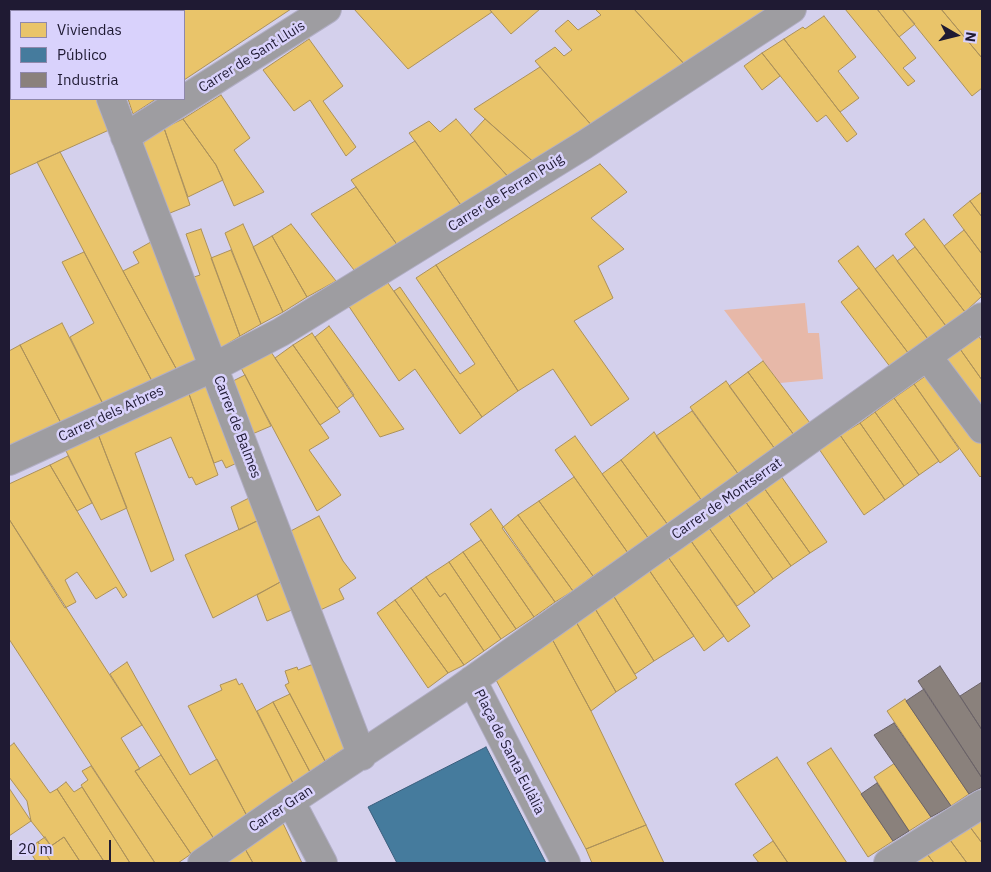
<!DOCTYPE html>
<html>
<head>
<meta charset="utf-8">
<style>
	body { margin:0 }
	#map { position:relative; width:991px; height:872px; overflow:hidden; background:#d4d0ec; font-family:"IBM Plex Sans",sans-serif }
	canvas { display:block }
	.frame { position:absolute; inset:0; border:10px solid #1f1a33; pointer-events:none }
	.legend { position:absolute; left:10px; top:10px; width:175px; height:90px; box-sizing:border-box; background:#d9d2fc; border:1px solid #8f88ac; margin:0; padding:6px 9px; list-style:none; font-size:15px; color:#1f1a33 }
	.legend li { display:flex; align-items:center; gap:10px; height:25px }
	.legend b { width:25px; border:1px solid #8f88ac }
	.north { position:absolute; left:931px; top:10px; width:50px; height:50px; -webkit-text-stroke:4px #d9d2fc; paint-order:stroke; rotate:98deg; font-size:14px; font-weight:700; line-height:20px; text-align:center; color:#1f1a33 }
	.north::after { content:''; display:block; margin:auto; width:18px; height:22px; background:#1f1a33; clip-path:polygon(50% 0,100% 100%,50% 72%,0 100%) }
	.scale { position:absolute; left:10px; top:840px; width:101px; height:22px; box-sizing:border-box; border:2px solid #1f1a33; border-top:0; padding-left:6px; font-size:15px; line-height:18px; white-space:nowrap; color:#1f1a33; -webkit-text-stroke:4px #d9d2fc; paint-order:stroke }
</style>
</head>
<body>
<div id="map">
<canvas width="991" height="872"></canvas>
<div class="frame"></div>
<ul class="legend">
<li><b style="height:14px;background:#e9c46a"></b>Viviendas</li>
<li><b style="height:14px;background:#457b9d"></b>Público</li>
<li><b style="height:14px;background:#8a817c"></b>Industria</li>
</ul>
<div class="north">N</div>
<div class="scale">20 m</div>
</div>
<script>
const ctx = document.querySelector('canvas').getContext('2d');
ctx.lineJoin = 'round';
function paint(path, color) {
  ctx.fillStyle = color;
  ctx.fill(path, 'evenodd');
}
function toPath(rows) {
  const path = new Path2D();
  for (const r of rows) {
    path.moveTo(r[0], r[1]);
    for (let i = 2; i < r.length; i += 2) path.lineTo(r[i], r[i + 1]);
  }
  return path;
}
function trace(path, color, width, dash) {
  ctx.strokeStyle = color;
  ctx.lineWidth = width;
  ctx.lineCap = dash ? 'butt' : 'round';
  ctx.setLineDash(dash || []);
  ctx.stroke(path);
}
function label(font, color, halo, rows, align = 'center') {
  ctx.font = font + ' "IBM Plex Sans",sans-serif';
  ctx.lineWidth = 5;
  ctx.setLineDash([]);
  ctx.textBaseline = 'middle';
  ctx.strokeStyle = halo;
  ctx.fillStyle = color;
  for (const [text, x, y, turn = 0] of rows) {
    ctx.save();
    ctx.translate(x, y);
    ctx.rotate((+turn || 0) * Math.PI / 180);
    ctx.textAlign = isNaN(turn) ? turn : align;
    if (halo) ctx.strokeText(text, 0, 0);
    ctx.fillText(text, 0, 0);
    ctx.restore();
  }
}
const green = toPath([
	[805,303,808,333,819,333,823,379,780,383,724,310]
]);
const homes = toPath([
	[9,9,64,9,65,11,11,11,11,68,9,69,9,9],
	[94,9,291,9,184,80,184,11,95,11,94,9],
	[354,9,489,9,492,12,408,69,354,9],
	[489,9,540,9,511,34,489,9],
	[598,9,634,9,686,66,594,128,535,61,555,47,564,56,572,50,555,31,568,20,578,30,601,15,596,10,598,9],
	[634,9,771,9,686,66,634,9],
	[845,9,877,9,916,58,903,68,915,81,908,86,845,9],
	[877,9,902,9,915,24,899,37,877,9],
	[902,9,941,9,982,58,982,88,972,96,902,9],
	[941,9,982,9,982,58,941,9],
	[824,16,856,57,838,71,859,98,840,112,784,39,803,27,805,29,824,16],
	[309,39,343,86,323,101,356,147,346,156,310,100,294,111,263,70,309,39],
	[784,39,857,134,847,142,826,115,817,122,762,53,784,39],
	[762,53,780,76,762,90,744,66,762,53],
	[540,67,594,128,538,166,474,109,540,67],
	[11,69,11,99,97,99,109,130,9,175,9,70,11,69],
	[221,95,250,138,234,150,264,192,234,206,216,165,183,119,221,95],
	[128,99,156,99,133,114,128,99],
	[183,119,216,165,223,180,188,197,164,128,183,119],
	[456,119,512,181,463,208,409,133,429,121,440,132,456,119],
	[485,119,538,166,512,181,470,135,485,119],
	[164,128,190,205,165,215,143,147,144,141,164,128],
	[415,141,463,208,398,246,351,180,415,141],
	[60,152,123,271,178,372,153,383,37,162,60,152],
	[600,164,627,192,591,218,624,249,598,266,613,298,574,321,629,399,591,426,553,369,518,391,436,265,600,164],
	[356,187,398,246,354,270,311,214,356,187],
	[982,192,982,217,970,201,982,192],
	[970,201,982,217,982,254,953,215,970,201],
	[924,219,982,296,965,312,905,234,924,219],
	[243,224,283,312,261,324,225,233,243,224],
	[291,224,336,281,307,297,272,236,291,224],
	[201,229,240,336,218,350,191,278,200,275,186,234,201,229],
	[964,230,982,254,982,296,944,246,964,230],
	[272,236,307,297,283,312,253,247,272,236],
	[158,238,205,358,178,372,123,271,139,263,133,252,158,238],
	[858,246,928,339,909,354,838,261,858,246],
	[915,247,965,312,946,326,897,261,915,247],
	[231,250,261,324,240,336,211,258,231,250],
	[84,252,153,383,104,406,70,337,94,323,62,262,84,252],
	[893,255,946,326,928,339,875,269,893,255],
	[436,265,518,391,482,417,394,291,400,287,460,374,475,364,416,278,436,265],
	[388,283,482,417,460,434,415,369,399,381,348,305,388,283],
	[859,288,909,354,891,368,841,302,859,288],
	[62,323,104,406,62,425,20,345,62,323],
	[329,326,404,429,380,437,315,337,329,326],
	[312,333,354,395,337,408,293,345,312,333],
	[978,335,982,341,982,380,960,349,978,335],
	[20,345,62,425,9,450,9,351,20,345],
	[293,345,340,412,320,425,275,358,293,345],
	[269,349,329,438,309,450,341,495,317,511,240,366,269,349],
	[960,349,982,380,982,420,941,363,960,349],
	[763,361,810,423,794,435,748,372,763,361],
	[748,372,794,435,775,449,729,386,748,372],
	[931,372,982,442,982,475,980,477,914,384,931,372],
	[245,375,271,426,250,435,231,382,245,375],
	[726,381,775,449,739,475,690,407,726,381],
	[212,383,239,462,226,468,222,460,214,463,189,394,212,383],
	[914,384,959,449,940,463,894,398,914,384],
	[189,394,218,475,196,485,192,477,189,478,171,437,135,453,174,560,151,572,98,434,189,394],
	[894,398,939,461,919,475,875,412,894,398],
	[692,411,739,475,702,501,656,436,692,411],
	[875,412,919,475,904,486,860,423,875,412],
	[860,423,904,486,885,500,840,435,860,423],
	[654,432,702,501,668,525,621,460,654,432],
	[98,434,127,508,101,520,65,449,98,434],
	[840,435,885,500,864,515,819,449,840,435],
	[575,436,649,539,628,553,555,450,575,436],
	[68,456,92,503,77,511,50,465,68,456],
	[621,460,668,525,649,539,602,474,621,460],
	[50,465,77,511,127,595,123,598,116,587,96,599,77,572,65,580,76,602,65,608,9,519,9,484,50,465],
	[781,476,827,542,810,553,764,488,781,476],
	[574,477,628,553,593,576,539,501,574,477],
	[764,488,810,553,791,566,745,501,764,488],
	[253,496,261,519,239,530,231,507,253,496],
	[539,501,593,576,573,591,518,515,539,501],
	[745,501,791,566,773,579,728,514,745,501],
	[491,509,555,602,534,617,470,524,491,509],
	[728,514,773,579,755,593,709,528,728,514],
	[518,515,573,591,555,602,502,528,518,515],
	[319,516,343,561,356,578,339,589,344,599,316,612,287,533,319,516],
	[9,519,142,725,121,738,140,769,135,771,191,854,178,863,155,863,9,639,9,519],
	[261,519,284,580,213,618,185,555,261,519],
	[709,528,755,593,737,606,691,541,709,528],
	[481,540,534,617,516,629,463,552,481,540],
	[691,541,750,626,728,642,668,557,691,541],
	[463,552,516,629,501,639,449,562,463,552],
	[668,557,724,636,704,651,649,570,668,557],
	[449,562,501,639,484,651,445,593,440,597,426,577,449,562],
	[649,570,694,636,654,661,613,595,649,570],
	[426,577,440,597,445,593,484,651,464,665,411,588,426,577],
	[284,580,296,608,267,621,257,595,284,580],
	[411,588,464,665,448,673,395,600,411,588],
	[613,595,654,661,635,674,594,607,613,595],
	[395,600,448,673,428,688,377,613,395,600],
	[594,607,637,678,616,692,575,620,594,607],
	[575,620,616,692,591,711,551,637,575,620],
	[551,637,591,711,646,825,586,849,495,678,551,637],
	[127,662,190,775,217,759,247,816,214,839,110,674,127,662],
	[316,663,350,745,325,761,285,685,289,683,285,671,297,667,298,670,316,663],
	[236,679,239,685,242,683,293,783,247,816,188,706,222,690,220,685,236,679],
	[290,694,325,761,310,772,273,702,290,694],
	[905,699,969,794,951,806,887,711,905,699],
	[273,702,310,772,293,783,257,711,273,702],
	[14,743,50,793,57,789,105,863,81,863,64,837,51,846,31,821,27,801,9,777,9,747,14,743],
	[831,748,893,841,868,857,807,763,831,748],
	[161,755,214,839,191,854,135,771,161,755],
	[777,757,847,863,788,863,735,784,777,757],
	[895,763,931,817,909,831,874,777,895,763],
	[91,766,155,863,130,863,81,785,88,780,82,771,91,766],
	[66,782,74,792,82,787,130,863,105,863,57,789,66,782],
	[9,788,31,821,9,836,9,788],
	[281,819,302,863,253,863,244,847,281,819],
	[982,820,982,843,970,827,982,820],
	[646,825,664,863,592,863,586,849,646,825],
	[970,827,982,843,982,863,967,863,950,840,970,827],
	[45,837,51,846,64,837,81,863,52,863,38,842,45,837],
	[950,840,967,863,934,863,927,854,950,840],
	[773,841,788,863,759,863,753,855,773,841],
	[38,842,52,863,37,863,28,848,38,842],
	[244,847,253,863,221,863,244,847],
	[927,854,934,863,914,863,927,854]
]);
const public = toPath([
	[486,747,546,863,397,863,368,807,486,747]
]);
const industry = toPath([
	[940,666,982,730,982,778,918,681,940,666],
	[982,682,982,730,960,696,982,682],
	[924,689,982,778,982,787,969,794,906,701,924,689],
	[894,723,951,806,931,817,874,735,894,723],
	[877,783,909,831,893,841,861,794,877,783]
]);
const street = toPath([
	[76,9,77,11],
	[111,99,362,756],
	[125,137,327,9],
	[927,356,982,429],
	[9,461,214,367,281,332,584,145,792,9],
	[472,680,566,863],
	[291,802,323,863],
	[202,863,279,809,457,691,982,317],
	[888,863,982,804]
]);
const streetNames = [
	["Carrer de Sant Lluis",252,57,-32],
	["Carrer de Ferran Puig",506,193,-32],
	["Carrer dels Arbres",111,414,-25],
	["Carrer de Balmes",237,427,69],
	["Carrer de Montserrat",727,499,-35],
	["Plaça de Santa Eulàlia",509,752,63],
	["Carrer Gran",281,809,-33]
];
paint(green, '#e7b8a8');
paint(homes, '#e9c46a');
trace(homes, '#ac915a', 1);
paint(public, '#457b9d');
trace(public, '#3a5e7d', 1);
paint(industry, '#8a817c');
trace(industry, '#6a6266', 1);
trace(street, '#b1aec5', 30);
trace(street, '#9e9da1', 28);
label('14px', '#1f1a33', '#d9d2fc', streetNames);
</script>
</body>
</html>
